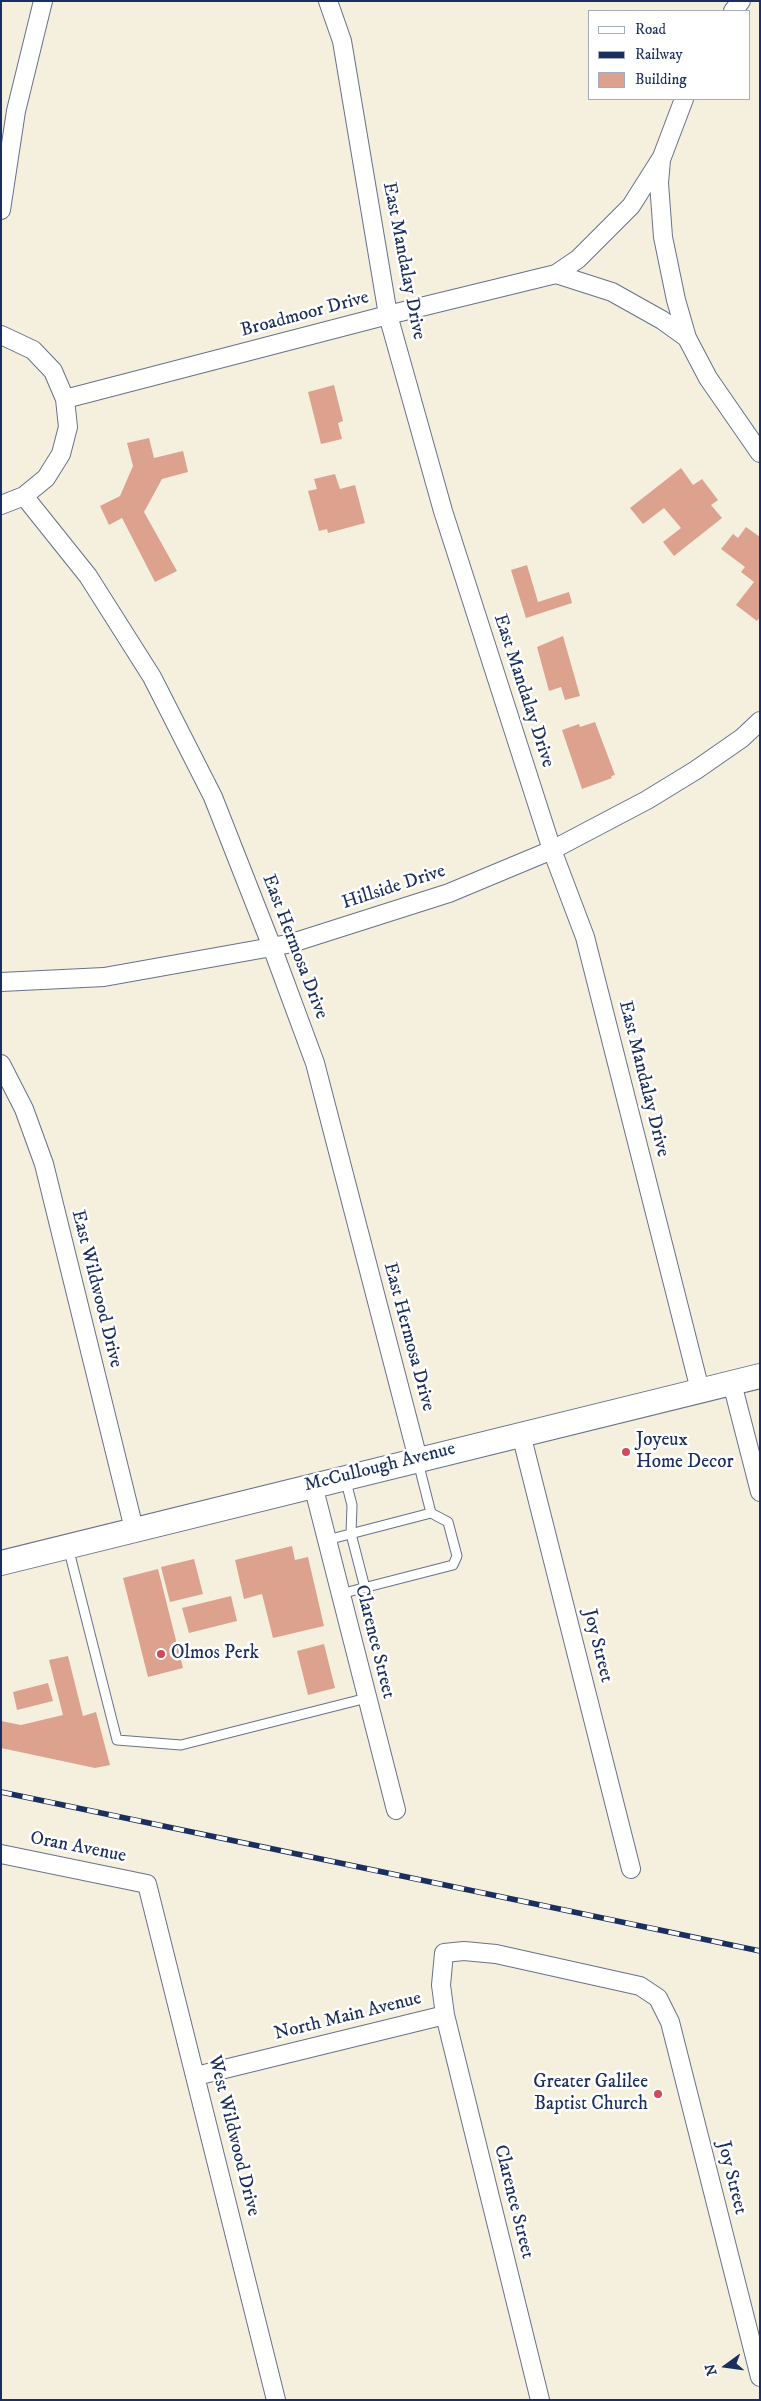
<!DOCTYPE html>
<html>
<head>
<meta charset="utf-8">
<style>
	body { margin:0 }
	#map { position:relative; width:761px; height:2401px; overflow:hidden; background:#f5efde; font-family:"IM FELL DW Pica",serif }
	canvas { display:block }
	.frame { position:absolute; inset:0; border:2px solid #1b2f5e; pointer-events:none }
	.legend { position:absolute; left:588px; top:10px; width:162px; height:90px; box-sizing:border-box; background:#fff; border:1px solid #a4acbf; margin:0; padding:6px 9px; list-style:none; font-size:15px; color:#1b2f5e }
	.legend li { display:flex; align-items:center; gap:10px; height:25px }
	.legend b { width:25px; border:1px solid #a4acbf }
	.north { position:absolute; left:701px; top:2341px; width:50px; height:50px; -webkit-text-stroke:4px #fff; paint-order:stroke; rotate:256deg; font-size:14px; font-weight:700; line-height:20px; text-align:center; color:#1b2f5e }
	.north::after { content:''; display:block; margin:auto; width:18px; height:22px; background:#1b2f5e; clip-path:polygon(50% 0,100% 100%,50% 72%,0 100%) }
</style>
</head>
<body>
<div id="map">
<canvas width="761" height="2401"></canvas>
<div class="frame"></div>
<ul class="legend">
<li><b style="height:6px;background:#fff"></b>Road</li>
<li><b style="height:6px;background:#1b2f5e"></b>Railway</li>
<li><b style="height:14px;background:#dda28e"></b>Building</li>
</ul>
<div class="north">N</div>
</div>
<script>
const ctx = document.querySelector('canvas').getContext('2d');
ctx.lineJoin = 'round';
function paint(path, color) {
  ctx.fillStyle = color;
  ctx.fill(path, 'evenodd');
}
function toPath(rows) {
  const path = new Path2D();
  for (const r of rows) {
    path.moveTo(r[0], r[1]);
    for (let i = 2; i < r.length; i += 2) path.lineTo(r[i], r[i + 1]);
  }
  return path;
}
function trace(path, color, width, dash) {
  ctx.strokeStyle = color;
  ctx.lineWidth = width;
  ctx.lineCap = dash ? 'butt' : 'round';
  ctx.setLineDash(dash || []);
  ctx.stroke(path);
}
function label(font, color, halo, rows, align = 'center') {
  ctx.font = font + ' "IM FELL DW Pica",serif';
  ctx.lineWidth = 5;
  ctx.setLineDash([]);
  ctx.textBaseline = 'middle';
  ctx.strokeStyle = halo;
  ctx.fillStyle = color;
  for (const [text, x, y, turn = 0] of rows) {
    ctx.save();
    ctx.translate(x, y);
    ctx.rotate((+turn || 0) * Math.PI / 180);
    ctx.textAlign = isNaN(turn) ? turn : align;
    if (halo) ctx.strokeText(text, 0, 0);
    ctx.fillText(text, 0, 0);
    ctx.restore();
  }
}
const building = toPath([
	[334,385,343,421,338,423,342,439,321,444,308,392],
	[149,438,154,458,183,451,188,472,162,479,144,512,177,571,155,582,122,518,109,525,100,506,120,496,133,466,127,443],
	[681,468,693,485,702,479,718,500,711,505,722,518,674,556,663,542,681,528,664,508,643,524,630,508],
	[335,474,340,489,355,485,365,523,328,533,327,529,319,531,308,491,317,489,314,479],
	[746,527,760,537,760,617,757,621,736,605,754,582,741,572,745,567,721,549,733,534,738,538],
	[527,565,538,602,569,592,572,603,526,618,511,570],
	[563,636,580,696,565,700,561,687,549,691,537,647],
	[595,722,615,775,611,776,612,778,582,789,562,730,579,724,580,727],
	[292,1546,295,1560,308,1557,324,1626,273,1638,262,1594,244,1599,235,1560],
	[194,1559,203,1594,170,1602,161,1567],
	[158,1569,183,1668,148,1677,123,1578],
	[231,1596,237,1621,189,1633,182,1608],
	[324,1644,335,1688,308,1695,297,1651],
	[68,1656,83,1716,96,1712,110,1765,95,1768,1,1748,1,1721,21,1725,63,1715,49,1660],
	[48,1683,53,1701,17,1710,13,1692]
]);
const lane = toPath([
	[345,1478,352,1505,351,1534,365,1588],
	[327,1540,431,1513],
	[68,1547,117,1740,181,1745,367,1698],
	[340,1594,453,1565,457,1556,448,1522,431,1513,418,1462]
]);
const street = toPath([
	[328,1,342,41,388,315,443,511,552,850,585,937,700,1390],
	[733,11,741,1],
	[661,160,659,183,663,237,676,300,687,338,708,378,760,453],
	[1,210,16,111,43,1],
	[556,274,612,292,662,320,687,338],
	[1,335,33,350,53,371,65,399,68,427,61,454,46,478,24,496,1,505],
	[65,399,388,315,556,274,578,259,631,206,662,157,684,99],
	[24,496,88,576,152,677,213,797,272,947,315,1063,418,1459],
	[1,982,104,977,272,947,292,943,449,893,552,850,647,800,696,770,742,738,760,721],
	[1,1064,24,1109,44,1164,134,1529],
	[732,1383,760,1492],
	[521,1434,631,1869],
	[313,1485,396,1810],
	[1,1854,147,1884,276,2400],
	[196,2076,445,2015],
	[540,2400,445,2015,441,1985,444,1953,464,1951,496,1954,640,1986,658,1998,670,2022,760,2377]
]);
const secondary = toPath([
	[1,1563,760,1376]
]);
const rail = toPath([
	[1,1792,760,1951]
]);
const markers = [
	[626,1452,5,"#d1495b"],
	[161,1654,5,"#d1495b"],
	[658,2094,5,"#d1495b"]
];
const streetNames = [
	["East Mandalay Drive",403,261,79],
	["Broadmoor Drive",305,315,-15],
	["East Mandalay Drive",523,691,72],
	["Hillside Drive",394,888,-18],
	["East Hermosa Drive",294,947,69],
	["East Mandalay Drive",643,1079,76],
	["East Wildwood Drive",96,1289,76],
	["East Hermosa Drive",408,1337,75],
	["McCullough Avenue",380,1468,-14],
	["Clarence Street",374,1642,76],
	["Joy Street",597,1646,76],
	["Oran Avenue",78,1848,11],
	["North Main Avenue",348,2017,-14],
	["West Wildwood Drive",233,2136,76],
	["Joy Street",731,2178,76],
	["Clarence Street",513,2202,76]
];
const poiNames = [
	["Joyeux",636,1441],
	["Home Decor",636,1463],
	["Olmos Perk",171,1654],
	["Greater Galilee",648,2083,"right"],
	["Baptist Church",648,2105,"right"]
];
paint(building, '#dda28e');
trace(lane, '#67728b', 11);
trace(street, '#67728b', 20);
trace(secondary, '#67728b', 26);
trace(lane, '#fff', 9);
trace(street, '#fff', 18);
trace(secondary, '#fff', 24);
trace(rail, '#1b2f5e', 5.5);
trace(rail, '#fff', 4, [11]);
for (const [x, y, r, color] of markers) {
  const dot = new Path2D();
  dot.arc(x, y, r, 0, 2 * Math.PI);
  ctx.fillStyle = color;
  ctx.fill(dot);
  trace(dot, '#fff', 2);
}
label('19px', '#1b2f5e', '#fff', streetNames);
label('19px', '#1b2f5e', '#fff', poiNames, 'left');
</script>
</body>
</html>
